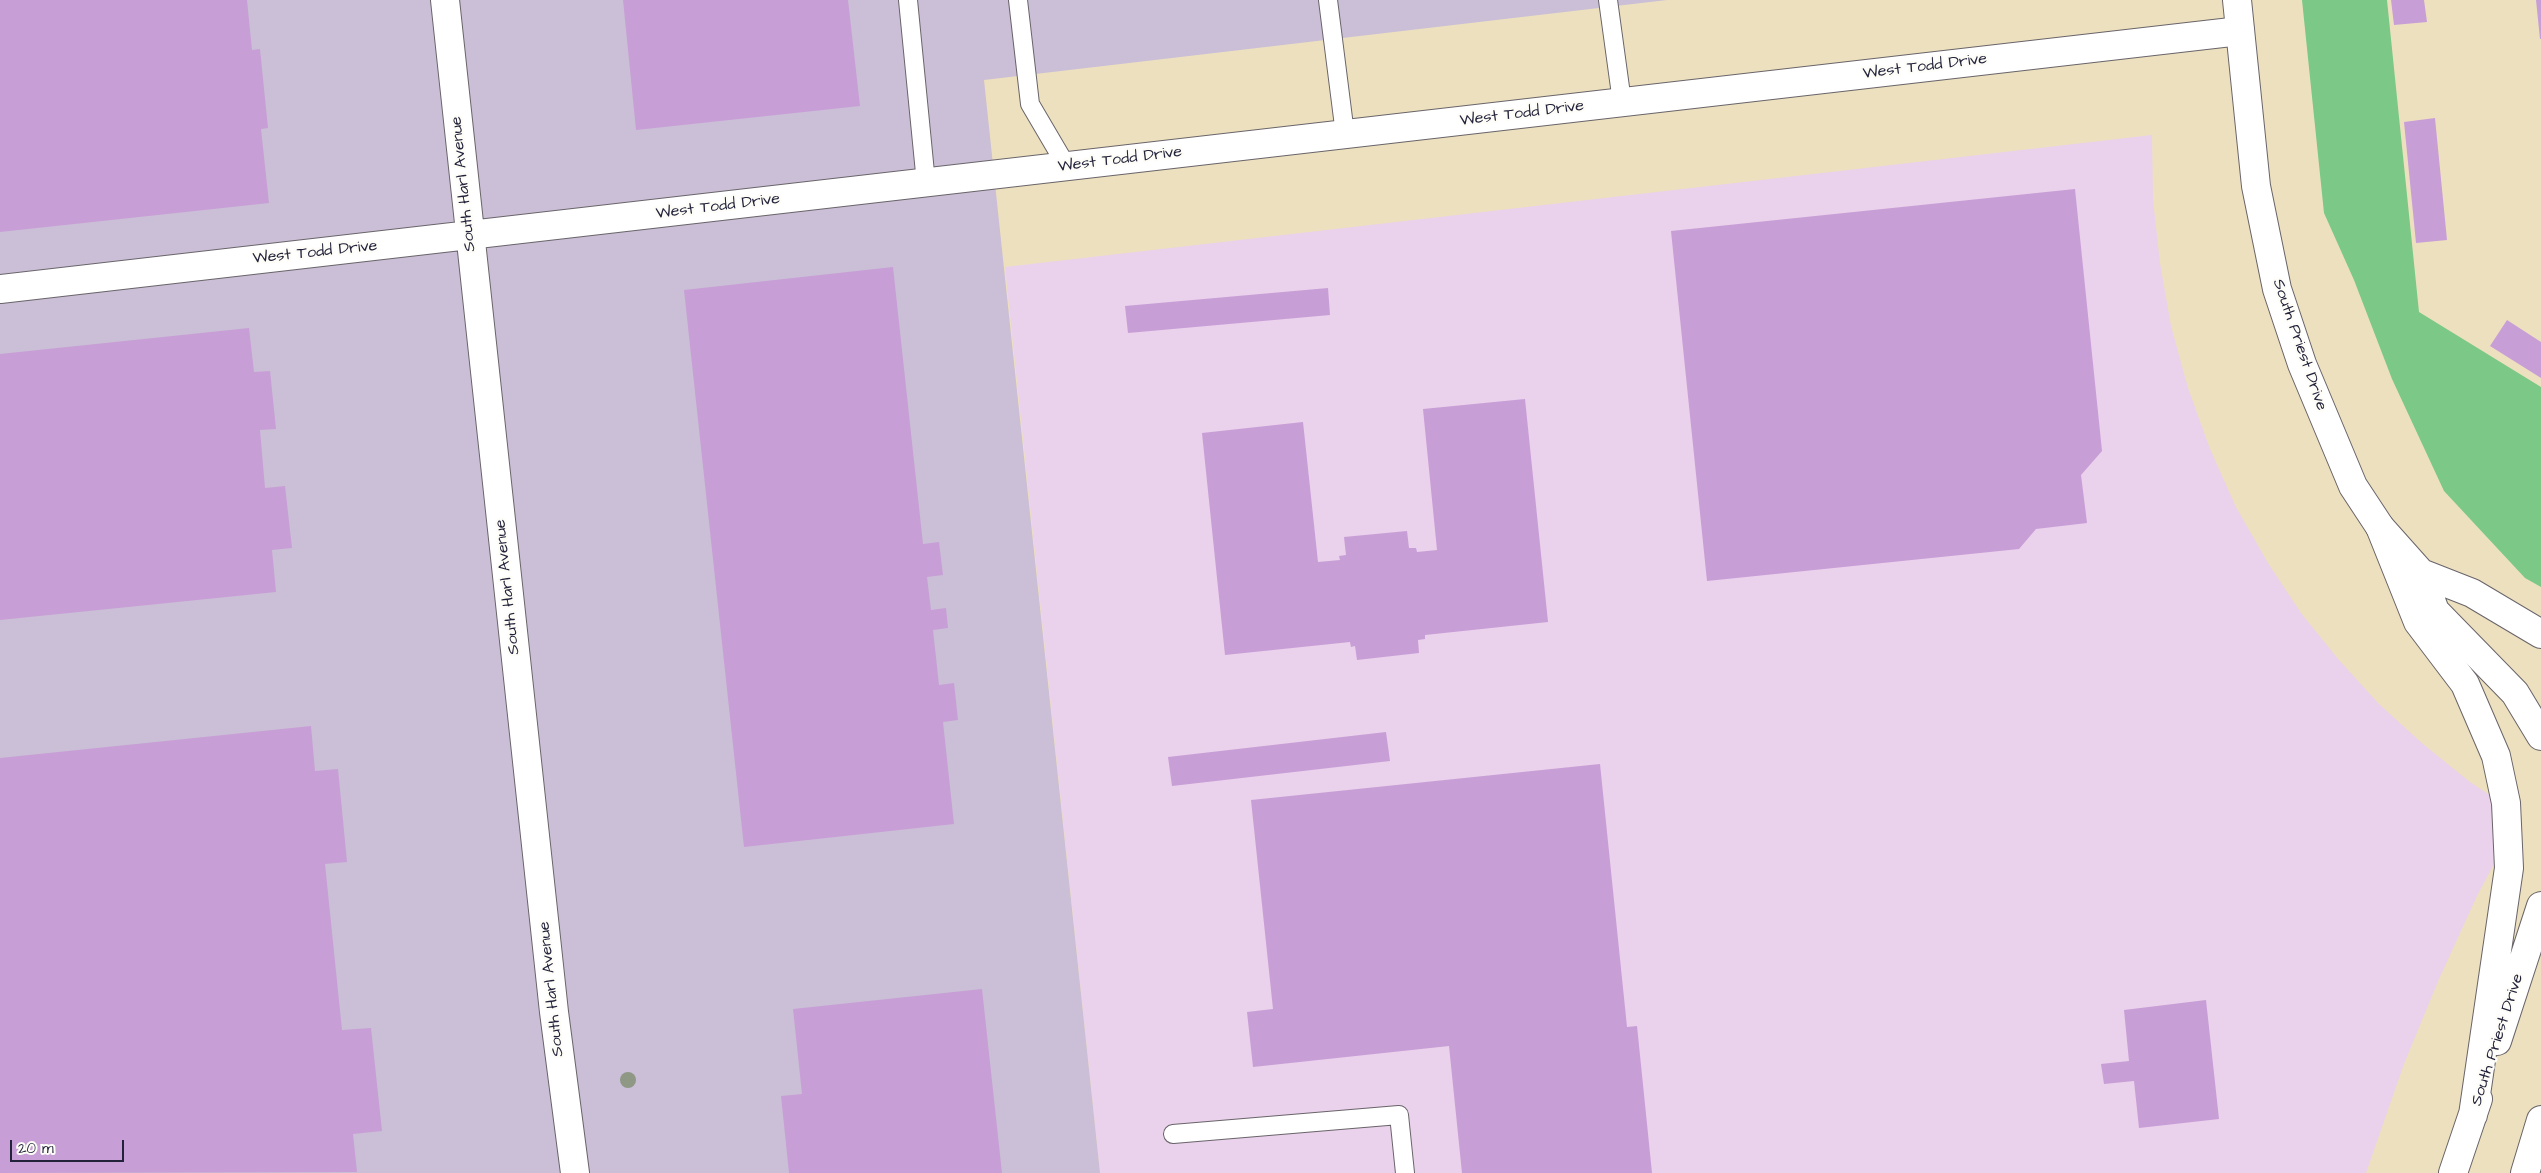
<!DOCTYPE html>
<html>
<head>
<meta charset="utf-8">
<style>
	body { margin:0 }
	#map { position:relative; width:2541px; height:1173px; overflow:hidden; background:#ede0bf; font-family:"Architects Daughter",sans-serif }
	canvas { display:block }
	.scale { position:absolute; left:10px; top:1140px; width:114px; height:22px; box-sizing:border-box; border:2px solid #22223b; border-top:0; padding-left:6px; font-size:15px; line-height:18px; white-space:nowrap; color:#22223b; -webkit-text-stroke:4px #fdfcf7; paint-order:stroke }
</style>
</head>
<body>
<div id="map">
<canvas width="2541" height="1173"></canvas>
<div class="scale">20 m</div>
</div>
<script>
const ctx = document.querySelector('canvas').getContext('2d');
ctx.lineJoin = 'round';
function paint(path, color) {
  ctx.fillStyle = color;
  ctx.fill(path, 'evenodd');
}
function toPath(rows) {
  const path = new Path2D();
  for (const r of rows) {
    path.moveTo(r[0], r[1]);
    for (let i = 2; i < r.length; i += 2) path.lineTo(r[i], r[i + 1]);
  }
  return path;
}
function trace(path, color, width, dash) {
  ctx.strokeStyle = color;
  ctx.lineWidth = width;
  ctx.lineCap = dash ? 'butt' : 'round';
  ctx.setLineDash(dash || []);
  ctx.stroke(path);
}
function label(font, color, halo, rows, align = 'center') {
  ctx.font = font + ' "Architects Daughter",sans-serif';
  ctx.lineWidth = 4.5;
  ctx.setLineDash([]);
  ctx.textBaseline = 'middle';
  ctx.strokeStyle = halo;
  ctx.fillStyle = color;
  for (const [text, x, y, turn = 0] of rows) {
    ctx.save();
    ctx.translate(x, y);
    ctx.rotate((+turn || 0) * Math.PI / 180);
    ctx.textAlign = isNaN(turn) ? turn : align;
    if (halo) ctx.strokeText(text, 0, 0);
    ctx.fillText(text, 0, 0);
    ctx.restore();
  }
}
const built = toPath([
	[2152,135,2153,200,2160,263,2171,326,2188,388,2210,449,2236,507,2268,563,2301,613,2339,660,2379,704,2423,744,2470,782,2520,815,2477,896,2439,979,2404,1064,2366,1173,1100,1173,1005,267]
]);
const industrial = toPath([
	[0,0,1667,0,984,80,1100,1173,0,1173]
]);
const green = toPath([
	[2302,0,2387,0,2419,312,2541,387,2541,587,2525,578,2444,491,2392,379,2354,280,2324,213]
]);
const building = toPath([
	[0,0,247,0,252,50,260,49,268,128,261,129,269,203,0,232],
	[623,0,848,0,860,106,636,130],
	[2391,0,2424,0,2427,22,2394,25],
	[2536,0,2541,0,2541,39,2540,39],
	[2435,118,2447,240,2416,243,2404,122],
	[2075,189,2102,451,2081,475,2087,523,2036,529,2019,549,1707,581,1671,231],
	[893,267,923,544,939,542,943,575,927,577,931,610,946,608,948,628,933,630,939,685,954,683,958,720,943,722,954,824,744,847,684,290],
	[1328,288,1330,315,1128,333,1125,306],
	[2507,320,2541,342,2541,378,2490,346],
	[249,328,254,372,270,371,276,429,260,430,265,488,285,486,292,548,272,550,276,592,0,620,0,354],
	[1525,399,1548,622,1425,635,1425,639,1418,640,1419,653,1357,660,1355,646,1351,647,1350,642,1225,655,1202,433,1303,422,1318,562,1340,560,1339,556,1346,555,1344,537,1407,531,1409,548,1416,548,1417,552,1437,550,1423,409],
	[311,726,315,771,338,769,347,862,325,864,342,1030,371,1028,382,1131,353,1134,357,1172,0,1173,0,758],
	[1386,732,1390,761,1172,786,1168,757],
	[1600,764,1627,1027,1637,1026,1652,1173,1462,1173,1449,1046,1253,1067,1247,1012,1273,1009,1251,800],
	[982,989,1002,1173,789,1173,781,1096,802,1094,793,1009],
	[2206,1000,2219,1119,2139,1128,2134,1081,2104,1084,2101,1064,2129,1061,2124,1010]
]);
const service = toPath([
	[908,0,926,183],
	[1018,0,1030,104,1067,167],
	[1328,0,1345,134],
	[1608,0,1622,102],
	[1173,1134,1399,1115,1405,1173]
]);
const minor = toPath([
	[445,0,554,1012,575,1173],
	[0,289,2240,31]
]);
const tertiary = toPath([
	[2237,0,2256,186,2277,289,2302,364,2353,486,2380,527,2421,573,2435,611,2515,693,2541,736],
	[2421,573,2472,593,2541,634]
]);
const secondary = toPath([
	[2380,527,2418,622,2465,684,2496,756,2506,803,2509,868,2473,1115],
	[2497,1041,2541,906],
	[2453,1173,2478,1099],
	[2525,1173,2541,1120]
]);
const trees = [
	[628,1080]
];
const streetNames = [
	["West Todd Drive",1925,67,-7],
	["West Todd Drive",1522,114,-7],
	["West Todd Drive",1120,160,-7],
	["South Harl Avenue",464,184,-96],
	["West Todd Drive",718,207,-7],
	["West Todd Drive",315,253,-6],
	["South Priest Drive",2299,345,71],
	["South Harl Avenue",508,587,-96],
	["South Harl Avenue",552,989,-96],
	["South Priest Drive",2498,1040,-72]
];
paint(built, '#ead1ec');
paint(industrial, '#cabfd6');
paint(green, '#7cc886');
paint(building, '#c89ed6');
trace(service, '#696469', 20);
trace(minor, '#696469', 30);
trace(tertiary, '#696469', 30);
trace(secondary, '#696469', 30);
trace(service, '#fff', 18);
trace(minor, '#fff', 28);
trace(tertiary, '#fff', 28);
trace(secondary, '#fff', 28);
ctx.fillStyle = '#8f9785';
for (const [x, y] of trees) {
  ctx.beginPath();
  ctx.arc(x, y, 8, 0, 2 * Math.PI);
  ctx.fill();
}
label('16px', '#22223b', '#fdfcf7', streetNames);
</script>
</body>
</html>
